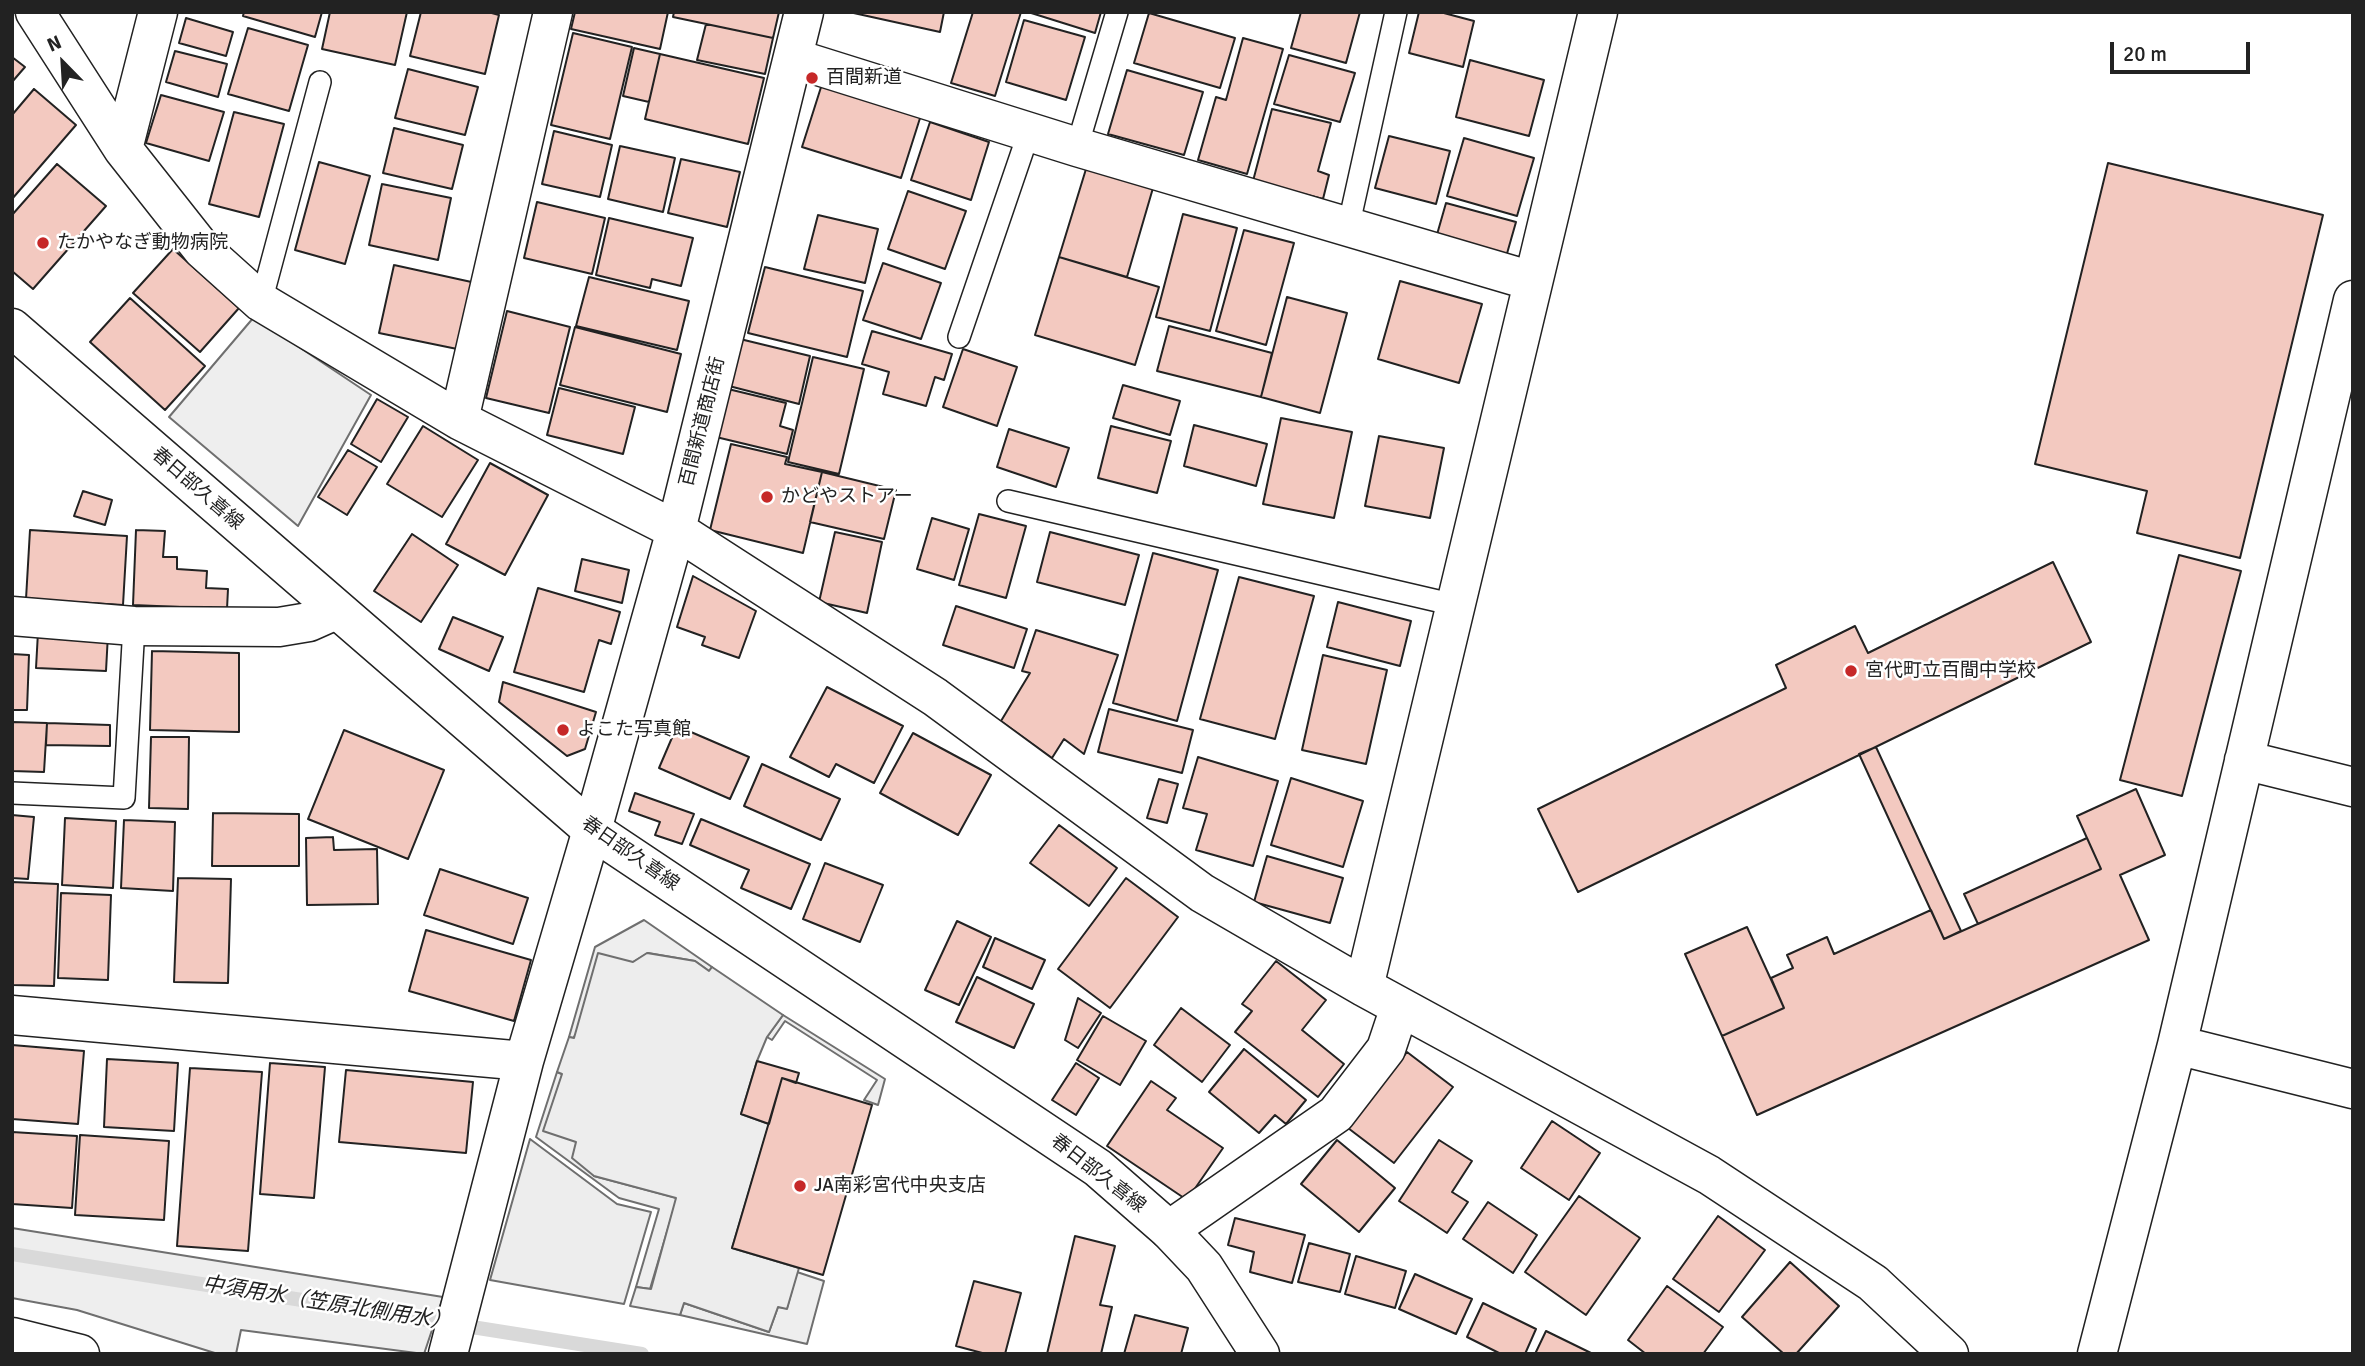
<!DOCTYPE html>
<html>
<head>
<meta charset="utf-8">
<style>
	body { margin:0 }
	#map { position:relative; width:2365px; height:1366px; overflow:hidden; background:#fff; font-family:Signika,sans-serif }
	canvas { display:block }
	.frame { position:absolute; inset:0; border:14px solid #222; pointer-events:none }
	.north { position:absolute; left:28px; top:28px; width:70px; height:70px; -webkit-text-stroke:5px #fff; paint-order:stroke; rotate:336deg; font-size:19px; font-weight:700; line-height:28px; text-align:center; color:#222 }
	.north::after { content:''; display:block; margin:auto; width:24px; height:32px; background:#222; clip-path:polygon(50% 0,100% 100%,50% 72%,0 100%) }
	.scale { position:absolute; left:2110px; top:42px; width:140px; height:32px; box-sizing:border-box; border:4px solid #222; border-top:0; padding-left:9px; font-size:21px; line-height:24px; white-space:nowrap; color:#222; -webkit-text-stroke:5px #fff; paint-order:stroke }
</style>
</head>
<body>
<div id="map">
<canvas width="2365" height="1366"></canvas>
<div class="frame"></div>
<div class="north">N</div>
<div class="scale">20 m</div>
</div>
<script>
const ctx = document.querySelector('canvas').getContext('2d');
ctx.lineJoin = 'round';
function paint(path, color) {
  ctx.fillStyle = color;
  ctx.fill(path, 'evenodd');
}
function toPath(rows) {
  const path = new Path2D();
  for (const r of rows) {
    path.moveTo(r[0], r[1]);
    for (let i = 2; i < r.length; i += 2) path.lineTo(r[i], r[i + 1]);
  }
  return path;
}
function trace(path, color, width, dash) {
  ctx.strokeStyle = color;
  ctx.lineWidth = width;
  ctx.lineCap = dash ? 'butt' : 'round';
  ctx.setLineDash(dash || []);
  ctx.stroke(path);
}
function label(font, color, halo, rows, align = 'center') {
  ctx.font = font + ' Signika,"Noto Sans JP",sans-serif';
  ctx.lineWidth = 5;
  ctx.setLineDash([]);
  ctx.textBaseline = 'middle';
  ctx.strokeStyle = halo;
  ctx.fillStyle = color;
  for (const [text, x, y, turn = 0] of rows) {
    ctx.save();
    ctx.translate(x, y);
    ctx.rotate((+turn || 0) * Math.PI / 180);
    ctx.textAlign = isNaN(turn) ? turn : align;
    if (halo) ctx.strokeText(text, 0, 0);
    ctx.fillText(text, 0, 0);
    ctx.restore();
  }
}
const green = toPath([
	[254,317,371,395,298,526,169,417,254,317],
	[644,920,712,967,709,971,695,961,648,953,633,962,573,1038,569,1037,595,947,644,920],
	[783,1015,885,1079,878,1105,864,1100,877,1080,785,1021,772,1040,767,1037,783,1015],
	[557,1072,562,1074,576,1142,594,1176,677,1198,650,1289,636,1287,659,1209,619,1198,536,1137,557,1072],
	[12,1228,443,1297,424,1354,241,1330,236,1354,218,1354,77,1310,12,1298,12,1228],
	[797,1272,824,1281,807,1344,680,1315,684,1303,769,1332,778,1307,787,1308,797,1272]
]);
const parking = toPath([
	[598,953,633,962,647,953,695,961,709,971,712,967,783,1015,767,1037,757,1061,741,1114,769,1124,732,1248,799,1268,787,1309,778,1307,769,1332,684,1303,680,1315,630,1306,636,1287,651,1289,676,1198,594,1176,572,1158,576,1142,543,1131,562,1074,557,1072,569,1037,574,1038,598,953],
	[530,1139,617,1204,651,1212,624,1304,490,1280,530,1139]
]);
const stream = toPath([
	[12,1254,642,1354]
]);
const building = toPath([
	[244,12,322,12,315,37,243,16,244,12],
	[330,12,407,12,395,65,322,49,330,12],
	[421,12,488,12,499,15,485,74,410,56,421,12],
	[575,12,668,12,660,49,571,29,575,12],
	[674,12,779,12,773,38,673,17,674,12],
	[849,12,944,12,940,32,849,12],
	[973,12,1021,12,995,96,951,83,973,12],
	[1028,12,1101,12,1095,33,1028,12],
	[1301,12,1360,12,1346,63,1291,48,1301,12],
	[1419,12,1440,12,1474,21,1463,67,1409,53,1419,12],
	[1149,13,1235,38,1220,88,1134,63,1149,13],
	[186,18,233,32,226,56,179,43,186,18],
	[1024,20,1085,37,1066,100,1006,82,1024,20],
	[706,24,773,38,765,74,697,60,706,24],
	[248,28,308,45,289,111,228,94,248,28],
	[573,33,632,47,610,139,551,125,573,33],
	[1243,38,1283,49,1247,174,1198,160,1216,97,1226,100,1243,38],
	[634,48,660,54,649,102,623,96,634,48],
	[175,51,227,64,218,97,166,82,175,51],
	[660,54,764,78,748,144,645,119,660,54],
	[1289,55,1355,73,1340,122,1274,104,1289,55],
	[12,57,25,67,12,82,12,57],
	[1470,60,1544,80,1529,136,1456,117,1470,60],
	[408,69,478,87,465,135,395,118,408,69],
	[1127,70,1203,92,1184,155,1108,134,1127,70],
	[822,84,921,115,901,178,802,147,822,84],
	[34,89,76,125,12,199,12,115,34,89],
	[161,95,224,112,209,161,146,143,161,95],
	[1272,109,1331,123,1318,171,1329,175,1323,199,1253,181,1272,109],
	[234,112,284,124,259,217,209,204,234,112],
	[930,122,989,142,971,200,911,180,930,122],
	[394,128,463,145,452,189,383,173,394,128],
	[554,131,612,145,600,197,542,184,554,131],
	[1389,136,1450,151,1436,204,1375,188,1389,136],
	[1464,138,1534,158,1517,216,1447,196,1464,138],
	[620,146,675,158,663,212,608,199,620,146],
	[681,159,740,172,727,227,668,213,681,159],
	[319,162,370,176,345,264,295,250,319,162],
	[2108,163,2323,215,2240,558,2137,533,2147,491,2035,464,2108,163],
	[57,164,106,206,33,289,12,271,12,215,57,164],
	[1086,169,1153,188,1127,277,1059,257,1086,169],
	[382,184,451,198,438,260,369,245,382,184],
	[908,191,966,211,945,269,888,249,908,191],
	[537,202,605,218,592,274,524,258,537,202],
	[1446,203,1516,222,1506,257,1436,238,1446,203],
	[1183,214,1237,228,1210,331,1156,317,1183,214],
	[818,215,878,229,865,283,804,269,818,215],
	[609,218,693,238,681,286,652,279,650,288,596,275,609,218],
	[1244,230,1294,243,1266,345,1216,331,1244,230],
	[173,249,239,308,200,352,133,293,173,249],
	[1059,257,1159,287,1135,365,1035,335,1059,257],
	[883,263,941,283,921,339,863,320,883,263],
	[394,265,476,283,462,350,379,333,394,265],
	[765,267,863,291,847,357,748,333,765,267],
	[589,277,689,301,677,350,576,326,589,277],
	[1400,281,1482,304,1459,383,1378,359,1400,281],
	[1287,297,1347,313,1320,413,1261,397,1287,297],
	[130,298,205,366,165,410,90,342,130,298],
	[507,311,570,327,549,413,486,398,507,311],
	[1169,326,1272,353,1261,397,1157,371,1169,326],
	[575,327,681,354,667,412,560,385,575,327],
	[872,331,952,354,944,380,935,377,926,406,883,394,889,372,862,364,872,331],
	[740,339,810,356,799,404,729,386,740,339],
	[963,349,1017,367,997,426,943,407,963,349],
	[813,357,864,369,839,474,788,462,813,357],
	[1123,385,1180,401,1170,435,1113,418,1123,385],
	[559,388,635,407,623,454,547,435,559,388],
	[728,389,786,403,780,426,793,430,787,454,716,437,728,389],
	[377,399,408,417,381,462,351,444,377,399],
	[1281,418,1352,432,1334,518,1263,504,1281,418],
	[1194,425,1267,444,1256,486,1184,466,1194,425],
	[423,426,478,460,442,517,387,484,423,426],
	[1111,426,1171,441,1157,493,1098,478,1111,426],
	[1009,429,1069,448,1056,487,997,467,1009,429],
	[1379,436,1444,448,1430,518,1365,506,1379,436],
	[731,444,787,457,785,464,822,472,803,553,710,530,731,444],
	[348,450,377,467,347,515,318,497,348,450],
	[490,463,548,495,505,575,446,544,490,463],
	[822,472,896,490,884,539,810,522,822,472],
	[83,491,112,500,105,525,74,516,83,491],
	[979,514,1026,526,1006,598,959,585,979,514],
	[932,518,969,529,954,580,917,569,932,518],
	[30,530,127,536,123,605,26,599,30,530],
	[136,530,165,531,163,557,177,557,177,569,207,571,206,588,228,589,227,609,133,605,136,530],
	[835,532,882,542,867,613,819,602,835,532],
	[1050,532,1139,555,1125,605,1037,582,1050,532],
	[412,534,458,565,421,622,374,591,412,534],
	[1153,553,1218,570,1177,721,1113,703,1153,553],
	[2179,555,2241,571,2182,796,2120,780,2179,555],
	[582,559,629,570,622,603,575,591,582,559],
	[2053,562,2091,642,1578,892,1538,809,1786,688,1776,665,1855,626,1868,653,2053,562],
	[693,576,756,611,739,658,702,645,705,637,677,627,693,576],
	[1239,577,1314,596,1275,739,1200,719,1239,577],
	[538,588,620,612,611,644,599,640,584,692,514,672,538,588],
	[1338,602,1411,621,1400,666,1327,647,1338,602],
	[956,606,1027,629,1014,668,943,645,956,606],
	[453,617,503,637,489,671,439,649,453,617],
	[1036,630,1118,655,1084,754,1064,739,1052,758,1001,721,1030,673,1022,671,1036,630],
	[38,632,108,634,106,671,36,668,38,632],
	[152,651,239,653,239,732,150,730,152,651],
	[12,654,29,655,27,710,12,710,12,654],
	[1323,655,1387,670,1366,764,1302,750,1323,655],
	[503,682,596,712,585,749,567,756,499,702,503,682],
	[827,687,903,726,874,783,836,764,829,777,790,757,827,687],
	[1109,709,1193,730,1182,773,1098,752,1109,709],
	[12,722,47,723,44,772,12,771,12,722],
	[47,723,110,725,110,746,46,745,47,723],
	[677,726,749,757,730,799,659,768,677,726],
	[344,730,444,770,408,859,308,819,344,730],
	[913,733,991,775,958,835,880,793,913,733],
	[151,737,189,737,188,809,149,808,151,737],
	[1876,747,1961,931,1944,939,1859,754,1876,747],
	[1198,757,1278,781,1253,866,1196,850,1207,814,1183,808,1198,757],
	[762,764,840,799,821,840,744,806,762,764],
	[1291,778,1363,801,1343,867,1271,845,1291,778],
	[1159,779,1178,784,1167,823,1147,818,1159,779],
	[2136,789,2165,855,2120,875,2149,940,1757,1115,1722,1036,1784,1008,1771,978,1793,968,1787,955,1827,937,1834,954,1931,910,1944,939,2101,869,2077,816,2136,789],
	[635,793,694,814,682,844,655,835,660,822,629,811,635,793],
	[213,813,299,814,299,866,212,866,213,813],
	[12,815,34,817,28,879,12,878,12,815],
	[65,818,116,821,113,888,62,885,65,818],
	[701,819,810,864,791,909,741,888,749,870,690,845,701,819],
	[124,820,175,822,173,891,121,888,124,820],
	[1059,825,1117,868,1089,906,1030,863,1059,825],
	[333,837,334,850,377,849,378,904,307,905,306,838,333,837],
	[2087,838,2101,869,1978,924,1964,894,2087,838],
	[1267,856,1343,878,1330,923,1254,902,1267,856],
	[825,863,883,885,860,942,803,919,825,863],
	[440,869,528,898,513,944,424,915,440,869],
	[178,878,231,879,228,983,174,982,178,878],
	[1126,878,1178,917,1110,1008,1058,969,1126,878],
	[12,882,58,884,54,986,12,985,12,882],
	[61,893,111,895,108,980,58,978,61,893],
	[957,921,991,937,959,1005,925,990,957,921],
	[1747,927,1784,1008,1722,1036,1685,954,1747,927],
	[426,930,531,960,514,1021,409,991,426,930],
	[995,938,1045,960,1032,989,983,967,995,938],
	[1276,961,1326,1000,1302,1030,1344,1064,1318,1097,1235,1032,1252,1011,1242,1004,1276,961],
	[977,977,1034,1004,1014,1048,956,1022,977,977],
	[1078,998,1101,1013,1078,1048,1065,1040,1078,998],
	[1181,1008,1230,1045,1202,1082,1154,1045,1181,1008],
	[1103,1016,1146,1041,1120,1085,1077,1060,1103,1016],
	[12,1045,84,1051,78,1124,12,1119,12,1045],
	[1244,1049,1306,1100,1286,1124,1275,1115,1259,1133,1209,1092,1244,1049],
	[1407,1052,1453,1087,1394,1163,1348,1128,1407,1052],
	[107,1059,178,1063,174,1131,104,1127,107,1059],
	[757,1061,799,1073,796,1083,782,1078,769,1124,741,1114,757,1061],
	[270,1063,325,1067,314,1198,260,1194,270,1063],
	[1076,1063,1099,1078,1076,1115,1052,1100,1076,1063],
	[190,1068,262,1072,248,1251,177,1246,190,1068],
	[346,1070,473,1082,466,1153,339,1142,346,1070],
	[782,1078,872,1105,823,1275,732,1248,782,1078],
	[1151,1081,1176,1098,1167,1110,1223,1148,1187,1200,1107,1146,1151,1081],
	[1552,1121,1600,1153,1569,1200,1521,1168,1552,1121],
	[12,1132,77,1136,72,1208,12,1204,12,1132],
	[80,1135,169,1141,164,1220,75,1215,80,1135],
	[1337,1140,1395,1188,1359,1232,1301,1184,1337,1140],
	[1439,1140,1472,1161,1452,1192,1468,1202,1447,1233,1399,1201,1439,1140],
	[1579,1196,1640,1238,1586,1315,1525,1272,1579,1196],
	[1488,1202,1537,1235,1513,1273,1463,1239,1488,1202],
	[1718,1216,1765,1250,1719,1312,1673,1279,1718,1216],
	[1235,1218,1305,1235,1292,1283,1250,1272,1254,1252,1228,1245,1235,1218],
	[1075,1236,1115,1246,1100,1305,1112,1307,1101,1354,1047,1354,1075,1236],
	[1309,1243,1350,1254,1340,1292,1298,1282,1309,1243],
	[1356,1256,1406,1271,1395,1308,1345,1294,1356,1256],
	[1790,1262,1839,1306,1796,1354,1784,1354,1742,1317,1790,1262],
	[1415,1274,1472,1299,1456,1334,1399,1309,1415,1274],
	[974,1281,1021,1293,1005,1354,986,1354,956,1346,974,1281],
	[1667,1286,1723,1327,1703,1354,1646,1354,1628,1340,1667,1286],
	[1483,1303,1536,1329,1525,1354,1501,1354,1467,1337,1483,1303],
	[1135,1315,1188,1328,1181,1354,1124,1354,1135,1315],
	[1546,1331,1593,1354,1535,1354,1546,1331]
]);
const lane = toPath([
	[1077,147,1117,12],
	[1348,228,1396,12],
	[261,302,320,82],
	[959,337,1029,132],
	[1008,501,1455,605],
	[12,793,124,798,134,626]
]);
const street = toPath([
	[35,12,123,149,202,249,261,302,459,420,676,530,935,697,1202,893,1364,987,1709,1175,1873,1283,1949,1354],
	[793,58,1077,147,1532,281],
	[123,149,158,12],
	[459,420,553,12],
	[12,616,134,626,279,627,309,622,336,610],
	[2244,760,2353,787],
	[1364,987,1598,12],
	[12,1015,524,1061],
	[2177,1045,2353,1089],
	[1169,1230,1336,1114,1386,1049,1400,1007],
	[448,1354,524,1061,592,830,676,530,804,12],
	[2097,1354,2177,1045,2353,300]
]);
const secondary = toPath([
	[12,1337,80,1354]
]);
const primary = toPath([
	[12,328,592,830,1098,1168,1169,1230,1204,1267,1260,1354]
]);
const markers = [
	[812,78,7,"#c62828"],
	[43,243,7,"#c62828"],
	[767,497,7,"#c62828"],
	[1851,671,7,"#c62828"],
	[563,730,7,"#c62828"],
	[800,1186,7,"#c62828"]
];
const poiNames = [
	["百間新道",826,78],
	["たかやなぎ動物病院",57,243],
	["かどやストアー",781,497],
	["宮代町立百間中学校",1865,671],
	["よこた写真館",577,730],
	["JA南彩宮代中央支店",814,1186]
];
const streetNames = [
	["百間新道商店街",703,422,-76],
	["春日部久喜線",197,489,41],
	["春日部久喜線",630,854,35],
	["春日部久喜線",1098,1174,38]
];
const waterNames = [
	["中須用水（笠原北側用水）",327,1304,9]
];
paint(green, '#eee');
trace(green, '#6f6f6f', 2);
paint(parking, '#ededed');
trace(parking, '#6f6f6f', 2);
trace(stream, '#d9d9d9', 14);
paint(building, '#f3c9c0');
trace(building, '#222', 2);
trace(lane, '#222', 24);
trace(street, '#222', 41);
trace(secondary, '#222', 41);
trace(primary, '#222', 41);
trace(lane, '#fff', 21);
trace(street, '#fff', 38);
trace(secondary, '#fff', 38);
trace(primary, '#fff', 38);
for (const [x, y, r, color] of markers) {
  const dot = new Path2D();
  dot.arc(x, y, r, 0, 2 * Math.PI);
  ctx.fillStyle = color;
  ctx.fill(dot);
  trace(dot, '#fff', 2.5);
}
label('19px', '#222', '#fff', poiNames, 'left');
label('19px', '#222', '#fff', streetNames);
label('italic 21px', '#222', '#fff', waterNames);
</script>
</body>
</html>
